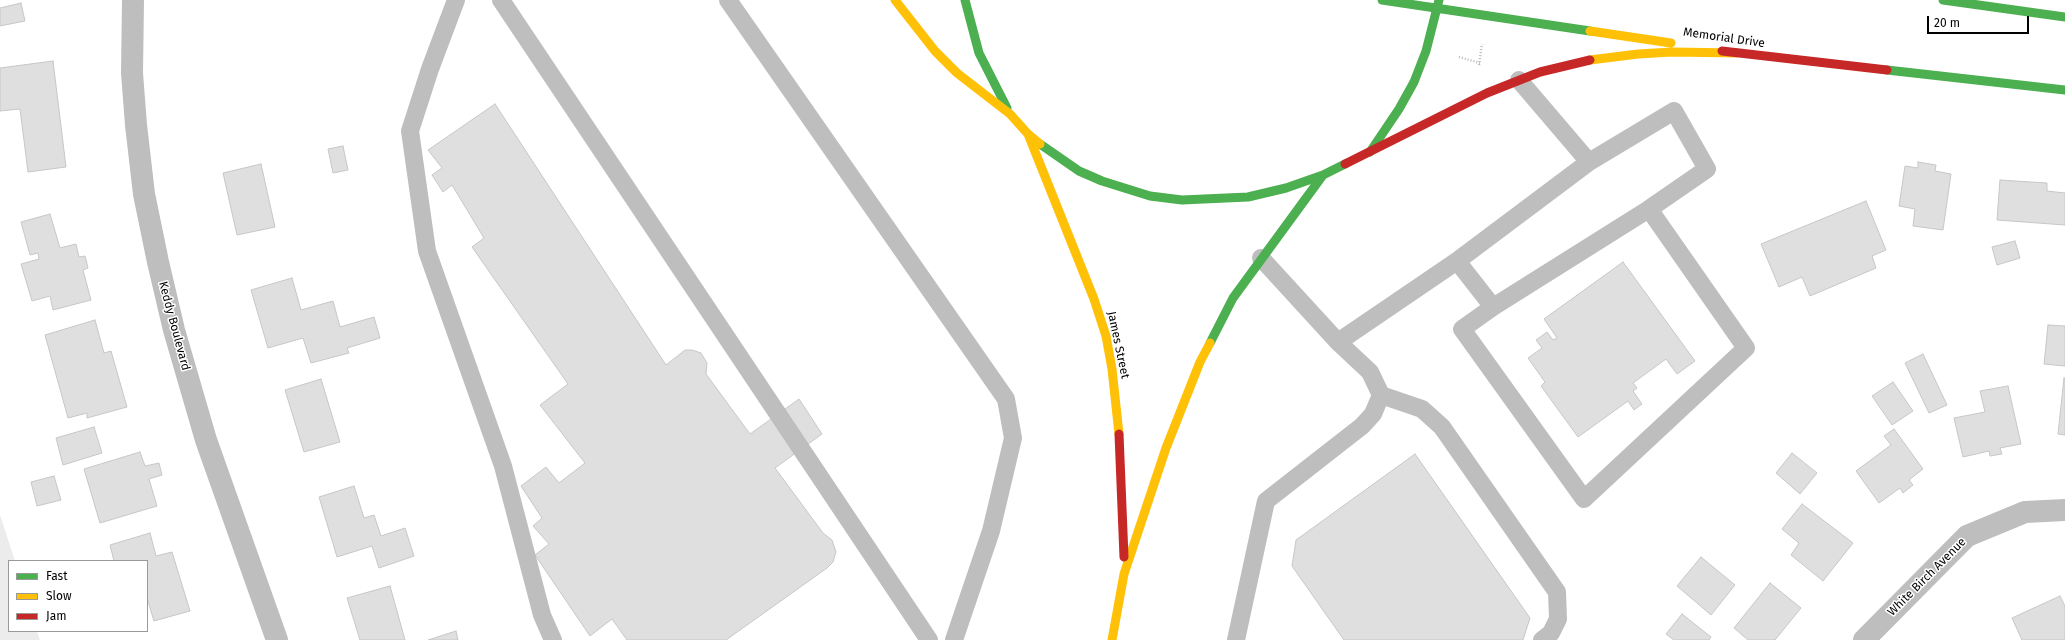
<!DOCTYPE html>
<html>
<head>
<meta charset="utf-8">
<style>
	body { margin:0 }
	#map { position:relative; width:2065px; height:640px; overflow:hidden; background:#fff; font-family:"Fira Sans",sans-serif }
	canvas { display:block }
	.legend { position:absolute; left:8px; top:560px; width:140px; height:72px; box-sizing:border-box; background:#fff; border:1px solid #999; margin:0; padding:5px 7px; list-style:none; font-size:12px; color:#000 }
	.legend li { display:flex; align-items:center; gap:8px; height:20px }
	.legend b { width:20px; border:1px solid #999 }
	.scale { position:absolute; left:1927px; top:16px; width:102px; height:18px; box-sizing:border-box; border:2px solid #000; border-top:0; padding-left:5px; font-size:12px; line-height:14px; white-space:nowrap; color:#000; -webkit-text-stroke:3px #fff; paint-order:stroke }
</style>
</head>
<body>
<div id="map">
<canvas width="2065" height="640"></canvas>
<ul class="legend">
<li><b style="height:5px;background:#4caf50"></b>Fast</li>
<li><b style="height:5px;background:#ffc107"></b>Slow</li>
<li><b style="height:5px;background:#c62828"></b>Jam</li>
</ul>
<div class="scale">20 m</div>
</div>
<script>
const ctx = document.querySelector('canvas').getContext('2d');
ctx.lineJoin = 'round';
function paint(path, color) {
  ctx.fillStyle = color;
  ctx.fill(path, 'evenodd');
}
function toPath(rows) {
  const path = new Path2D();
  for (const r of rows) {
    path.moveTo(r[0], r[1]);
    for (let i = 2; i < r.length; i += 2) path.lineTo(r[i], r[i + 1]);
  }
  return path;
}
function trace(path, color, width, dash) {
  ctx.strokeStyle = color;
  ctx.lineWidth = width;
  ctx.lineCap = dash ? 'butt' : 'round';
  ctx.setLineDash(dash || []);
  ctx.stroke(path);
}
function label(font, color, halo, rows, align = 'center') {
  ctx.font = font + ' "Fira Sans",sans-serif';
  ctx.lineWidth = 3;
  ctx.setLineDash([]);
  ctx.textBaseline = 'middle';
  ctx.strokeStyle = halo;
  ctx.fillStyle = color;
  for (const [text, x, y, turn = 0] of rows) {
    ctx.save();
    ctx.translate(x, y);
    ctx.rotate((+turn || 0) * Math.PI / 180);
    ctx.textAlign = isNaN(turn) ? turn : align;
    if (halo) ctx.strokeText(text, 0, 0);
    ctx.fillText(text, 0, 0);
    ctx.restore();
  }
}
const green = toPath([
	[0,515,15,561,9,561,9,631,37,631,40,640,0,640]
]);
const building = toPath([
	[21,3,25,21,0,26,0,8,21,3],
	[53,61,66,167,28,172,20,109,0,111,0,68,53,61],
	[495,104,666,365,685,350,692,350,701,353,707,363,706,374,750,434,799,399,822,434,775,468,823,533,832,540,836,552,833,562,827,568,726,640,627,640,612,619,590,636,535,555,549,544,533,526,542,518,521,486,546,467,559,483,585,463,540,405,568,384,472,247,484,238,452,185,443,192,432,175,442,168,428,150,495,104],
	[343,146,348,170,333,173,328,149,343,146],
	[1918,162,1936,165,1935,171,1951,174,1943,230,1913,226,1915,209,1899,206,1905,166,1918,168,1918,162],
	[261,164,275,227,237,235,223,173,261,164],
	[2000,180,2047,183,2047,191,2065,193,2065,225,1997,220,2000,180],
	[1866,201,1886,250,1872,256,1876,268,1810,296,1802,277,1779,287,1761,244,1866,201],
	[50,214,60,248,76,244,79,257,85,256,88,268,83,270,91,300,53,310,50,296,32,301,21,264,39,259,38,253,30,255,21,222,50,214],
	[2015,241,2020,258,1997,265,1992,247,2015,241],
	[1623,262,1695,361,1677,374,1666,359,1633,383,1637,388,1633,391,1642,404,1634,410,1628,401,1578,437,1541,386,1545,382,1528,358,1542,348,1536,340,1547,332,1553,340,1557,338,1544,319,1623,262],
	[292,278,301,310,333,301,340,327,374,317,380,338,347,348,349,353,311,363,303,338,268,348,251,290,292,278],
	[95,320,104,353,111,351,127,407,87,418,87,413,68,418,45,335,95,320],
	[2048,325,2065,326,2065,366,2044,364,2048,325],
	[1923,354,1947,405,1929,413,1905,363,1923,354],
	[2064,378,2065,378,2065,435,2058,434,2064,378],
	[321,379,340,442,304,452,285,390,321,379],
	[1893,382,1913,411,1892,425,1872,396,1893,382],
	[2008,386,2021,444,2000,448,2002,454,1990,456,1989,451,1963,457,1954,418,1985,412,1980,391,2008,386],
	[94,427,102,453,63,465,56,438,94,427],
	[1894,429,1923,469,1909,480,1913,485,1903,493,1900,488,1879,503,1856,471,1891,445,1884,436,1894,429],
	[140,452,145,466,159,463,162,475,149,479,157,506,100,523,84,469,140,452],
	[1792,453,1817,473,1800,494,1776,473,1792,453],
	[1415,454,1530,618,1523,640,1344,640,1292,566,1296,540,1415,454],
	[54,476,61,500,37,506,31,482,54,476],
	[354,486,364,518,374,515,381,536,405,528,414,556,379,568,372,546,337,557,319,497,354,486],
	[1802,504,1853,543,1823,581,1791,555,1799,543,1782,529,1802,504],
	[150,533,156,556,172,552,190,611,154,621,147,598,147,561,114,561,110,545,150,533],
	[1701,557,1735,585,1711,615,1677,586,1701,557],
	[1770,583,1801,608,1775,640,1748,640,1734,628,1770,583],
	[390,586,405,640,360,640,347,598,390,586],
	[2060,596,2065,606,2065,640,2022,640,2012,618,2060,596],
	[1682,614,1711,637,1709,640,1674,640,1666,634,1682,614],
	[456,631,458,640,428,640,456,631]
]);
const path = toPath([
	[1459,57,1480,63],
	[1479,65,1482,44]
]);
const lane = toPath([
	[456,0,430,69,410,131,427,251,503,466,542,615,553,640],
	[501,0,929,640],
	[728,0,1006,399,1013,438,991,531,954,640],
	[1589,162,1674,111,1707,169,1649,209],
	[1457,261,1493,307,1462,329,1584,499,1746,348,1649,209,1493,307],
	[1338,342,1457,261,1589,162,1519,80],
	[1381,395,1422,409,1442,427,1557,592,1558,619,1551,633,1542,640],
	[1236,640,1266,501,1362,426,1373,414,1381,395,1370,372,1338,342,1261,258]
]);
const street = toPath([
	[133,0,132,73,136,125,144,194,158,262,174,330,206,440,277,640],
	[1864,640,1967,536,2025,512,2065,510]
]);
const fast = toPath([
	[965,0,979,53,1007,108],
	[1382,0,1590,31],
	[1943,0,2065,17],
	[1887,70,2065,90],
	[1040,144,1079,171,1102,181,1150,196,1182,200,1248,197,1286,188,1323,175,1345,164],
	[1370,152,1399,109,1414,82,1426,51,1439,0],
	[1210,343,1233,298,1323,175]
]);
const slow = toPath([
	[895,0,935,51,957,73,1010,114,1028,134,1040,144],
	[1590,31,1671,43],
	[1590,60,1638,54,1672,52,1737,53],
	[1028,134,1094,299,1106,336,1112,369,1119,434],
	[1112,640,1124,574,1166,448,1200,362,1210,343]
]);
const jam = toPath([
	[1722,51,1887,70],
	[1345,164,1487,93,1540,72,1590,60],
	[1119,434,1124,557]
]);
const streetNames = [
	["Memorial Drive",1724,38,8],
	["Keddy Boulevard",174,326,75],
	["James Street",1118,345,78],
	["White Birch Avenue",1927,577,-45]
];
paint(green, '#ececec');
paint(building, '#dfdfdf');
trace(building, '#c7c7c7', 1);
trace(path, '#b9b9b9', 2.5, [1, 2]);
trace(lane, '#bebebe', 18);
trace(street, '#bebebe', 22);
trace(fast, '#4caf50', 9);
trace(slow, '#ffc107', 9);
trace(jam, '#c62828', 9);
label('12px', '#000', '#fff', streetNames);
</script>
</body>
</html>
